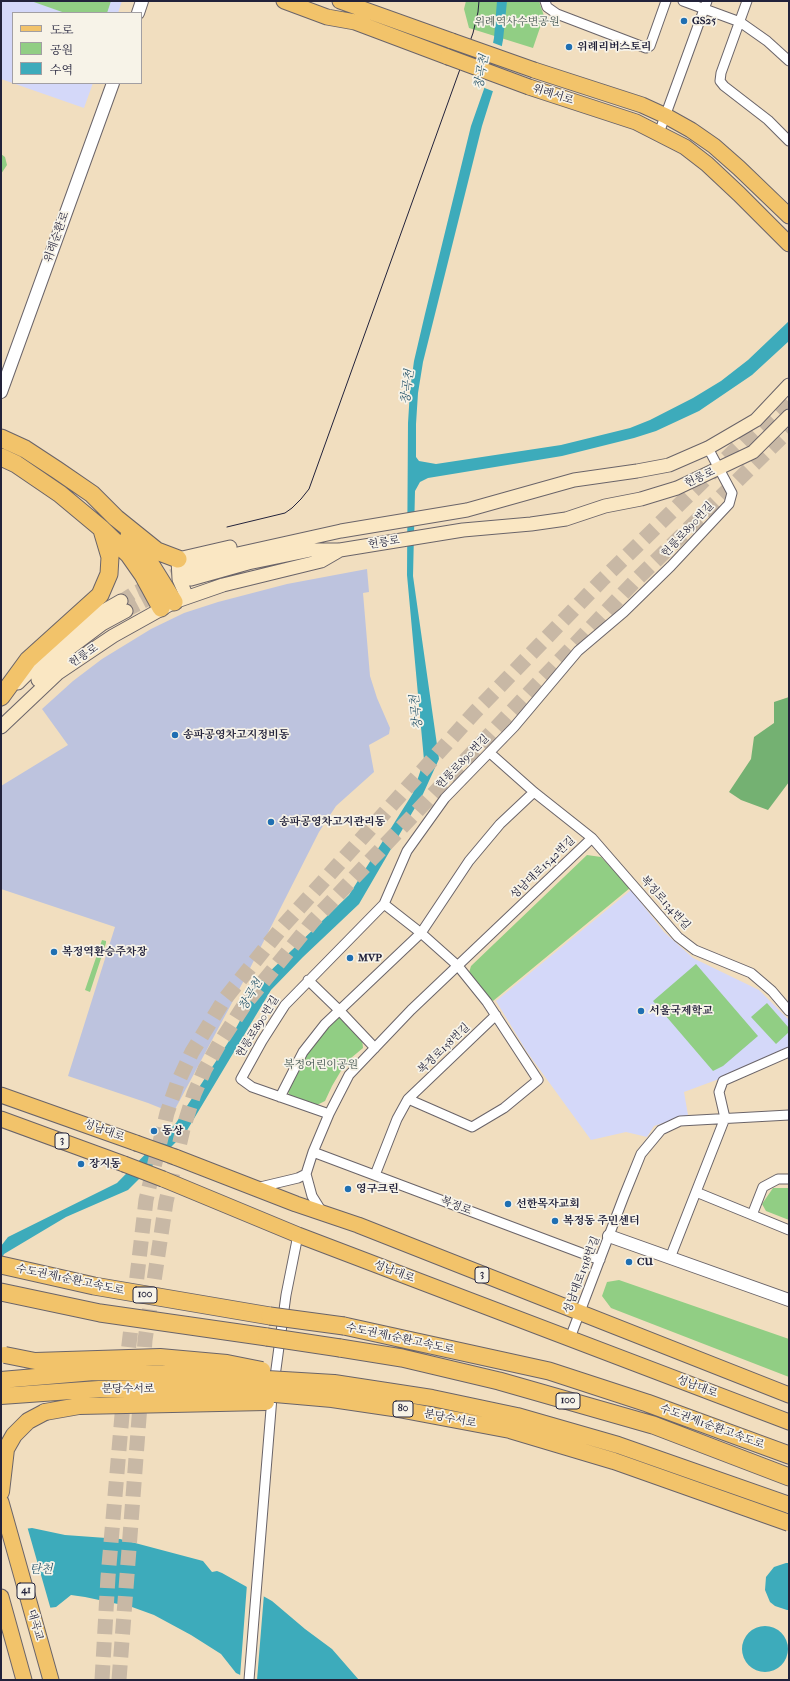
<!DOCTYPE html>
<html>
<head>
<meta charset="utf-8">
<style>
	body { margin:0 }
	#map { position:relative; width:790px; height:1681px; overflow:hidden; background:#f1debf; font-family:"IM FELL French Canon","Noto Serif KR",serif }
	canvas { display:block }
	.frame { position:absolute; inset:0; border:2px solid #22223b; pointer-events:none }
	.legend { position:absolute; left:12px; top:12px; width:130px; height:72px; box-sizing:border-box; background:#f7f3e8; border:1px solid #a29fa3; margin:0; padding:5px 7px; list-style:none; font-size:12px; color:#22223b }
	.legend li { display:flex; align-items:center; gap:8px; height:20px }
	.legend b { width:20px; border:1px solid #a29fa3 }
</style>
</head>
<body>
<div id="map">
<canvas width="790" height="1681"></canvas>
<div class="frame"></div>
<ul class="legend">
<li><b style="height:5px;background:#f2c36a"></b>도로</li>
<li><b style="height:11px;background:#91ce84"></b>공원</li>
<li><b style="height:11px;background:#3dabbb"></b>수역</li>
</ul>
</div>
<script>
const ctx = document.querySelector('canvas').getContext('2d');
ctx.lineJoin = 'round';
function paint(path, color) {
  ctx.fillStyle = color;
  ctx.fill(path, 'evenodd');
}
function toPath(rows) {
  const path = new Path2D();
  for (const r of rows) {
    if (r.length === 3) {
      path.moveTo(r[0] + r[2], r[1]);
      path.arc(r[0], r[1], r[2], 0, 2 * Math.PI);
      continue;
    }
    path.moveTo(r[0], r[1]);
    for (let i = 2; i < r.length; i += 2) path.lineTo(r[i], r[i + 1]);
  }
  return path;
}
function trace(path, color, width, dash) {
  ctx.strokeStyle = color;
  ctx.lineWidth = width;
  ctx.lineCap = dash ? 'butt' : 'round';
  ctx.setLineDash(dash || []);
  ctx.stroke(path);
}
function label(font, color, halo, rows, align = 'center') {
  ctx.font = font + ' "IM FELL French Canon","Noto Serif KR",serif';
  ctx.lineWidth = 3.5;
  ctx.setLineDash([]);
  ctx.textBaseline = 'middle';
  ctx.strokeStyle = halo;
  ctx.fillStyle = color;
  for (const [text, x, y, turn = 0] of rows) {
    ctx.save();
    ctx.translate(x, y);
    ctx.rotate((+turn || 0) * Math.PI / 180);
    ctx.textAlign = isNaN(turn) ? turn : align;
    if (halo) ctx.strokeText(text, 0, 0);
    ctx.fillText(text, 0, 0);
    ctx.restore();
  }
}
const built = toPath([
	[1,1,122,1,118,13,13,13,13,83,93,83,84,108,1,79],
	[631,890,664,932,693,958,759,990,789,1020,789,1048,719,1079,684,1092,688,1115,654,1126,647,1137,626,1132,591,1140,527,1052,496,1001]
]);
const industrial = toPath([
	[367,569,369,592,363,593,370,676,377,698,390,728,389,734,369,745,374,772,336,806,319,832,242,984,173,1113,148,1103,68,1076,115,927,1,889,1,786,68,745,42,709,73,681,102,659,151,629,184,613,218,602,287,584]
]);
const green = toPath([
	[31,1,111,1,107,13,65,13],
	[466,1,539,1,544,16,533,48,469,28,464,9],
	[1,154,5,157,7,165,1,174],
	[587,855,601,857,630,888,493,1001,468,976,471,966],
	[102,940,106,941,106,943,90,992,85,990],
	[696,964,758,1036,723,1066,713,1071,653,1001],
	[767,1003,789,1028,789,1032,776,1044,751,1017],
	[335,1017,345,1018,362,1038,363,1048,351,1058,342,1069,332,1086,325,1101,317,1105,290,1097,287,1089,304,1054],
	[773,1188,789,1188,789,1220,766,1211,762,1204],
	[619,1280,789,1339,789,1377,611,1308,602,1296,607,1282]
]);
const forest = toPath([
	[789,697,789,782,768,810,741,800,729,792,751,759,754,737,774,723,774,702]
]);
const water = toPath([
	[497,1,507,1,503,40,493,91,482,126,423,362,418,393,416,424,416,457,419,461,436,464,561,445,630,428,650,420,693,398,721,381,748,360,789,321,789,341,752,375,699,411,656,431,634,438,562,456,428,478,420,482,415,491,413,576,439,759,423,794,359,904,303,957,271,990,186,1132,128,1190,66,1217,4,1254,1,1260,1,1246,8,1237,117,1183,176,1123,229,1041,263,978,349,895,413,793,424,760,407,575,408,423,410,391,414,361,425,314,471,126,484,89,494,38],
	[32,1528,65,1535,120,1539,203,1561,212,1572,217,1571,222,1573,272,1601,305,1629,332,1649,359,1680,251,1680,236,1673,221,1654,191,1635,154,1615,132,1607,85,1597,71,1595,56,1607,1,1614,1,1532],
	[786,1563,789,1563,789,1610,787,1610,775,1606,770,1602,765,1590,766,1577,774,1567],
	[765,1649,23]
]);
const pier = toPath([
	[491,42,504,47,495,92,482,87],
	[27,1526,51,1610,1,1616,1,1530],
	[247,1584,264,1594,257,1680,247,1680,240,1677]
]);
const secondaryTunnel = toPath([
	[121,601,133,593,185,570],
	[126,611,162,592]
]);
const primaryTunnel = toPath([
	[126,1370,146,1200,167,1113,177,1084,192,1052,224,1000,283,926,475,712,602,580,789,397],
	[143,1370,145,1340,166,1202,183,1129,194,1094,205,1069,219,1044,245,1004,313,921,634,582,789,430],
	[102,1680,108,1577,124,1392],
	[119,1680,141,1392]
]);
const minor = toPath([
	[545,1,547,7,557,14,646,48,650,46,666,1],
	[683,1,740,22,767,41,789,61],
	[747,1,721,73,720,81,724,86,768,120,789,141],
	[659,133,707,1],
	[490,753,534,792,592,838,678,937,695,950,751,973,772,991,789,1011],
	[384,904,421,933,458,966,487,1002,538,1080,504,1108,472,1127,408,1099],
	[308,980,340,1011,375,1048],
	[280,1097,303,1052,325,1024,421,933,469,861,500,824,534,792],
	[329,1114,252,1087,241,1079,262,1041,285,1005,384,904,407,851,445,798,514,727,578,651,624,612,671,566,729,504,732,493,708,448],
	[313,1152,600,1260],
	[375,1175,397,1119,408,1099,496,1015],
	[256,1188,298,1178,306,1174],
	[696,1192,789,1230],
	[322,1212,312,1196,306,1174,313,1152,329,1114,349,1075,411,1010,592,838],
	[752,1215,763,1187,778,1179,789,1179],
	[670,1258,725,1118,719,1092,723,1081,789,1052],
	[570,1338,624,1196,641,1154,661,1130,680,1121,789,1115],
	[274,1384,286,1295,298,1235],
	[249,1680,272,1397]
]);
const tertiary = toPath([
	[138,13,142,1],
	[1,392,113,83],
	[609,1236,789,1300]
]);
const secondary = toPath([
	[185,570,224,557,341,531,467,510,574,480,637,471,669,465,708,448,756,420,789,385],
	[191,579,248,563,311,550,338,550],
	[187,597,179,579,178,559,230,547],
	[38,680,70,648,102,624,126,611],
	[18,683,55,646,100,613,121,601],
	[1,727,58,673,113,636,174,602,223,585,321,561,340,550,463,530,531,524,566,519,605,506,641,499,677,488,753,452,789,416]
]);
const primary = toPath([
	[284,1,327,17,355,22,448,57],
	[340,1,452,41],
	[534,70,642,105,666,116,691,130,714,146,739,168,789,216],
	[529,87,636,122,685,147,707,164,739,194,789,244],
	[1,1095,136,1143],
	[1,1119,124,1164],
	[175,1157,296,1204,358,1225,789,1395],
	[163,1179,298,1235,789,1422],
	[1,1502,51,1680],
	[1,1597,24,1680]
]);
const trunk = toPath([
	[1,1492,6,1449,14,1435,28,1421,45,1412]
]);
const motorway = toPath([
	[1,438,25,449,57,470,92,494,116,518,157,551,178,559],
	[1,457,16,464,60,494,102,529,129,555,143,575,161,608],
	[129,536,151,565,174,602],
	[1,697,28,660,100,595,109,574,110,557,102,530],
	[1,1265,94,1286,270,1316],
	[1,1292,100,1313,267,1337],
	[344,1326,549,1371,647,1403,789,1455],
	[340,1348,402,1358,499,1381,653,1425,789,1477]
]);
const tram = toPath([
	[227,527,285,513,292,508,301,499,309,489,473,33,478,12,479,1]
]);
const primaryBridge = toPath([
	[452,41,534,70],
	[448,57,529,87],
	[136,1143,175,1157],
	[124,1164,163,1179]
]);
const trunkBridge = toPath([
	[5,1355,35,1361,160,1357,227,1363,262,1370],
	[1,1380,94,1372,184,1374,334,1383,432,1398,517,1416,618,1445,789,1505],
	[1,1396,99,1389,218,1389,332,1399,393,1408,510,1430,614,1461,789,1523],
	[45,1412,79,1406,266,1402]
]);
const motorwayBridge = toPath([
	[270,1316,344,1326],
	[267,1337,340,1348]
]);
const markers = [
	[684,21,4,"#1f6fb2"],
	[569,47,4,"#1f6fb2"],
	[175,735,4,"#1f6fb2"],
	[271,822,4,"#1f6fb2"],
	[54,952,4,"#1f6fb2"],
	[350,958,4,"#1f6fb2"],
	[641,1011,4,"#1f6fb2"],
	[154,1131,4,"#1f6fb2"],
	[81,1164,4,"#1f6fb2"],
	[348,1189,4,"#1f6fb2"],
	[508,1204,4,"#1f6fb2"],
	[555,1221,4,"#1f6fb2"],
	[629,1262,4,"#1f6fb2"]
];
const shields = [
	[62,1141,14],
	[482,1275,14],
	[145,1295,24],
	[568,1401,24],
	[403,1409,20],
	[26,1591,18]
];
const shieldNames = [
	["3",62,1141],
	["3",482,1275],
	["100",145,1295],
	["100",568,1401],
	["80",403,1409],
	["41",26,1591]
];
const poiNames = [
	["GS25",692,21],
	["위례리버스토리",577,47],
	["송파공영차고지정비동",183,735],
	["송파공영차고지관리동",279,822],
	["복정역환승주차장",62,952],
	["MVP",358,958],
	["서울국제학교",649,1011],
	["동상",162,1131],
	["장지동",89,1164],
	["영구크린",356,1189],
	["선한목자교회",516,1204],
	["복정동 주민센터",563,1221],
	["CU",637,1262]
];
const parkNames = [
	["위례역사수변공원",517,22],
	["복정어린이공원",321,1065]
];
const streetNames = [
	["위례서로",553,95,18],
	["위례순환로",57,237,-70],
	["헌릉로",700,478,-25],
	["헌릉로890번길",688,530,-47],
	["헌릉로",384,543,-9],
	["헌릉로",84,656,-34],
	["헌릉로890번길",463,762,-46],
	["성남대로1542번길",543,868,-44],
	["복정로134번길",665,903,48],
	["헌릉로890번길",258,1027,-58],
	["복정로158번길",444,1049,-44],
	["성남대로",104,1131,20],
	["복정로",456,1206,21],
	["성남대로",394,1272,21],
	["성남대로1518번길",582,1275,-69],
	["수도권제1순환고속도로",70,1280,12],
	["수도권제1순환고속도로",400,1339,12],
	["성남대로",697,1387,21],
	["분당수서로",128,1389],
	["분당수서로",450,1419,11],
	["수도권제1순환고속도로",712,1427,20],
	["대곡교",35,1625,74]
];
const waterNames = [
	["창곡천",482,72,-80],
	["창곡천",408,387,-83],
	["창곡천",417,712,-96],
	["창곡천",251,995,-60],
	["탄천",41,1570]
];
paint(built, '#d4d8f9');
paint(industrial, '#bdc3de');
paint(green, '#91ce84');
paint(forest, '#74b172');
paint(water, '#3dabbb');
paint(pier, '#f1debf');
trace(secondaryTunnel, '#c8b8a5', 13, [13, 6]);
trace(primaryTunnel, '#c8b8a5', 15, [15, 8]);
trace(minor, '#6a6469', 11);
trace(tertiary, '#6a6469', 14);
trace(secondary, '#6a6469', 15);
trace(primary, '#6a6469', 17);
trace(trunk, '#6a6469', 18);
trace(motorway, '#6a6469', 19);
trace(minor, '#fff', 9);
trace(tertiary, '#fff', 12);
trace(secondary, '#fae7c3', 13);
trace(primary, '#f2c36a', 15);
trace(trunk, '#f2c36a', 16);
trace(motorway, '#f2c36a', 17);
trace(tram, '#22223b', 1);
trace(primaryBridge, '#6a6469', 17, []);
trace(trunkBridge, '#6a6469', 18, []);
trace(motorwayBridge, '#6a6469', 19, []);
trace(primaryBridge, '#f2c36a', 15);
trace(trunkBridge, '#f2c36a', 16);
trace(motorwayBridge, '#f2c36a', 17);
for (const [x, y, r, color] of markers) {
  const dot = new Path2D();
  dot.arc(x, y, r, 0, 2 * Math.PI);
  ctx.fillStyle = color;
  ctx.fill(dot);
  trace(dot, '#f7f3e8', 1.5);
}
for (const [x, y, w] of shields) {
  const box = new Path2D();
  box.roundRect(x - w / 2, y - 8, w, 16, 3);
  ctx.fillStyle = '#f7f3e8';
  ctx.fill(box);
  trace(box, '#22223b', 1);
}
label('bold 10px', '#22223b', null, shieldNames);
label('bold 11px', '#22223b', '#f7f3e8', poiNames, 'left');
label('11px', '#435651', '#f7f3e8', parkNames);
label('11px', '#22223b', '#f7f3e8', streetNames);
label('italic 12px', '#2d596e', '#f7f3e8', waterNames);
</script>
</body>
</html>
